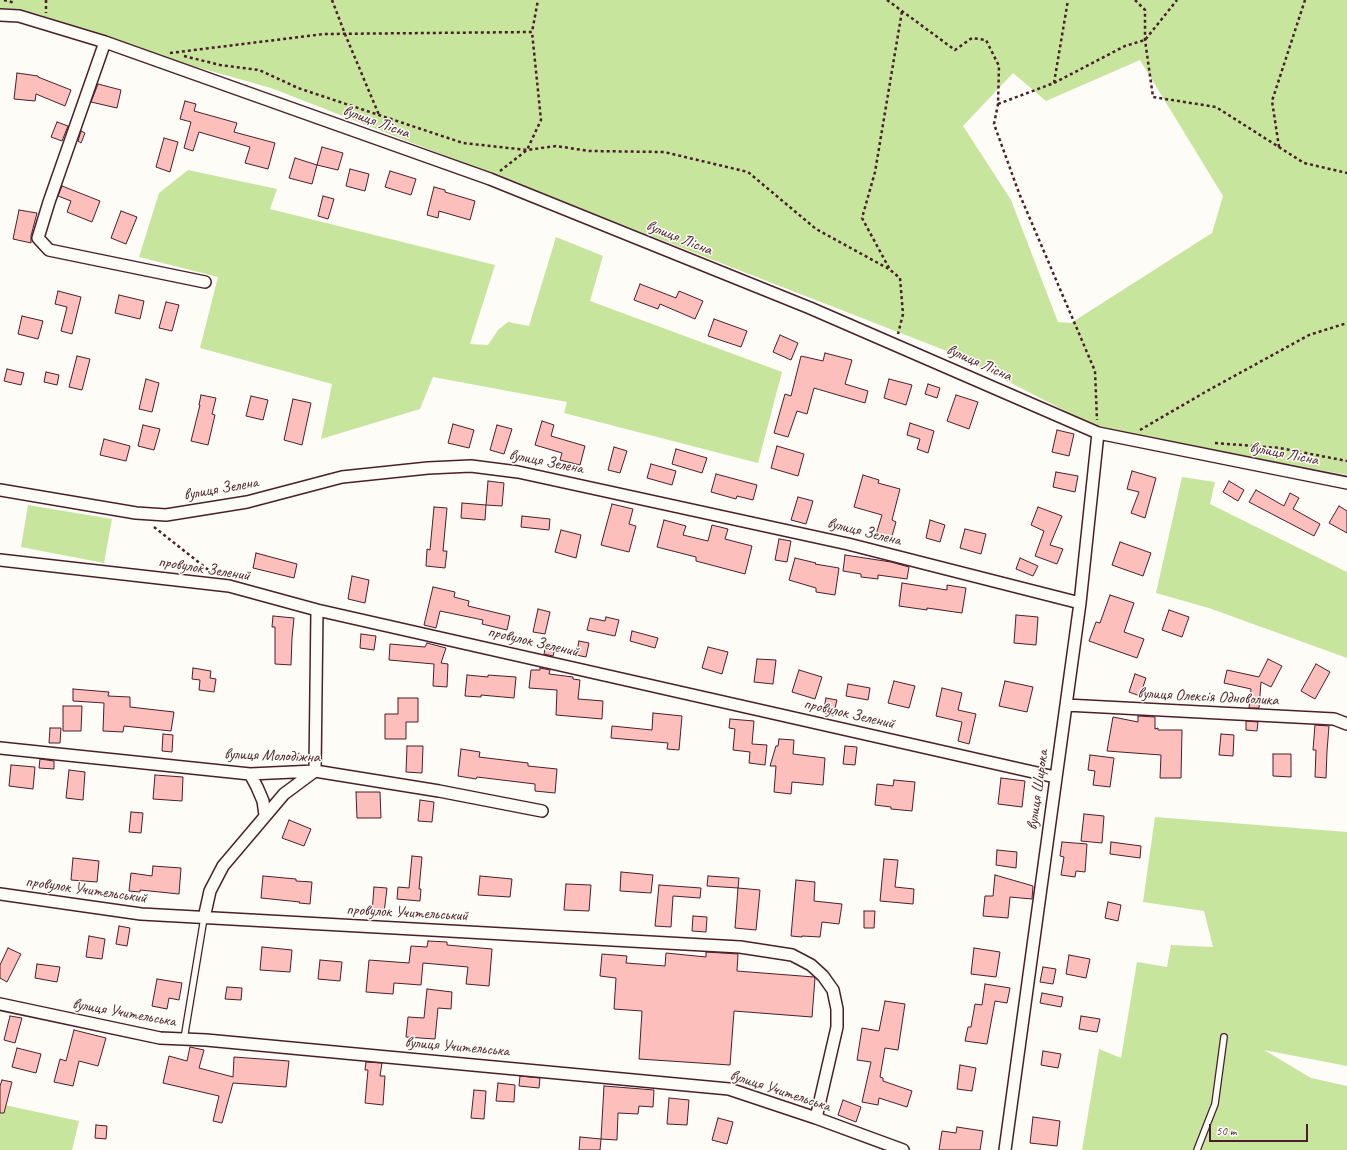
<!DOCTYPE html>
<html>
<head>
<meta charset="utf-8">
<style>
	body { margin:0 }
	#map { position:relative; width:1347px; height:1150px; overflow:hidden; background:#fdfcf7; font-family:Caveat,sans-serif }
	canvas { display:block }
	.scale { position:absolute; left:1209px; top:1124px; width:99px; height:18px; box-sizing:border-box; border:2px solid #4a1f2b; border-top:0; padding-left:5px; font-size:12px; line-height:14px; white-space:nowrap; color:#4a1f2b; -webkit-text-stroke:3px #fdfcf7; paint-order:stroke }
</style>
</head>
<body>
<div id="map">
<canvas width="1347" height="1150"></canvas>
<div class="scale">50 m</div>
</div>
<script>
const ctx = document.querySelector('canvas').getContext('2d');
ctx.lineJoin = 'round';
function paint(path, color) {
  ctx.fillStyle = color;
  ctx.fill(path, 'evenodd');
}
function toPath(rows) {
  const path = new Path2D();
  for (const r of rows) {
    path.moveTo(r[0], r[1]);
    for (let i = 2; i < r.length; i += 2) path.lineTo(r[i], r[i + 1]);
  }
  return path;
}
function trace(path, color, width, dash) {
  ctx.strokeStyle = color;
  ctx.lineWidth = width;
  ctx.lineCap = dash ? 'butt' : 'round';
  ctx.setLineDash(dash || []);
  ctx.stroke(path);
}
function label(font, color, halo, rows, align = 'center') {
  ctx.font = font + ' Caveat,sans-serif';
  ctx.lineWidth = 3;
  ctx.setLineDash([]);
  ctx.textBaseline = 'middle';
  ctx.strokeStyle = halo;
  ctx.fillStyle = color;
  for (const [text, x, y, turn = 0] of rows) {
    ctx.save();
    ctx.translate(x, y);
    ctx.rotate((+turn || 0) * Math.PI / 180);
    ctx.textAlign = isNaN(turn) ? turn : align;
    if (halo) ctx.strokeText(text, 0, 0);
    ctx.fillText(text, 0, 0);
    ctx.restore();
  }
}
const green = toPath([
	[0,0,1347,0,1347,475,1100,429,957,355,271,88,182,63,40,15,0,10],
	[1140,60,1223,196,1212,233,1071,323,1058,322,1011,200,963,126,1013,73,1046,101],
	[188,170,277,189,270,209,495,265,470,344,488,345,498,330,508,322,529,326,556,237,603,256,590,301,782,372,758,463,564,413,567,402,433,377,420,409,321,439,332,384,200,348,218,277,139,257,159,193],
	[1182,477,1215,482,1210,504,1347,572,1347,658,1209,608,1156,593],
	[28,505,112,519,104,563,21,547],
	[1155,817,1347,832,1347,1066,1264,1050,1311,1078,1347,1086,1347,1150,1082,1150,1099,1049,1121,1058,1137,962,1167,967,1171,945,1213,947,1204,911,1143,902],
	[0,1104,79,1121,72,1150,0,1150]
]);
const building = toPath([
	[17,73,38,76,38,77,71,90,65,106,36,94,35,101,14,99,17,73],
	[98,84,121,90,117,108,91,102,98,84],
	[185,101,196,104,194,111,237,123,234,132,275,143,268,169,245,163,250,147,199,132,193,151,184,148,191,122,180,119,185,101],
	[57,122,68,126,62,141,51,137,57,122],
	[81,131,85,133,81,143,78,141,81,131],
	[164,138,178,142,170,172,156,167,164,138],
	[322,147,343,153,338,170,317,165,322,147],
	[295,158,317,165,312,184,289,178,295,158],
	[350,169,369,174,365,191,346,186,350,169],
	[390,171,416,179,411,195,385,187,390,171],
	[62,186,100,201,92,222,67,212,71,201,58,196,62,186],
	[434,187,445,190,445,192,475,201,470,220,439,211,438,218,427,215,434,187],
	[323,196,334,199,328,219,318,216,323,196],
	[19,210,37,213,31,236,31,243,13,239,19,210],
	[121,211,137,217,126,244,111,238,121,211],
	[640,284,676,298,679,291,703,301,695,319,660,304,658,309,634,300,640,284],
	[58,291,81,297,72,334,61,331,67,307,55,304,58,291],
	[119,295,144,301,140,319,115,313,119,295],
	[166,302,179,305,172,331,159,328,166,302],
	[22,316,43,321,38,339,18,334,22,316],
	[714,319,747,331,741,347,708,336,714,319],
	[780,335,798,343,791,360,773,352,780,335],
	[825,353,852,360,845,384,868,391,865,403,814,388,807,414,797,411,788,437,774,433,785,394,791,396,801,356,823,361,825,353],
	[77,356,90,359,82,390,69,387,77,356],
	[7,369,24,373,21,385,4,381,7,369],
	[46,372,59,375,57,385,44,382,46,372],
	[146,379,159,383,152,412,139,409,146,379],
	[889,379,912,385,906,405,884,398,889,379],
	[928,384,940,388,937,398,925,394,928,384],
	[201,395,216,398,212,414,215,415,208,445,191,441,200,405,199,405,201,395],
	[956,395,978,402,969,429,947,421,956,395],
	[251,396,268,400,263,420,246,416,251,396],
	[293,399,311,403,302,445,284,440,293,399],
	[542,421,554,425,551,436,585,446,580,465,560,460,562,453,535,445,542,421],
	[910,423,934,431,928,453,917,449,920,439,907,435,910,423],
	[453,424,474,430,469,448,448,443,453,424],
	[143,425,160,429,154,450,138,446,143,425],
	[497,425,512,429,504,454,490,450,497,425],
	[1057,430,1074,434,1069,456,1052,452,1057,430],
	[104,439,130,446,126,461,100,455,104,439],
	[777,446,804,454,798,476,771,468,777,446],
	[614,447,627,451,620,473,608,470,614,447],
	[676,449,707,458,702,473,672,464,676,449],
	[651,464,676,471,672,485,647,478,651,464],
	[1132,471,1156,478,1145,518,1131,513,1139,492,1127,489,1132,471],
	[1056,472,1078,476,1075,492,1053,487,1056,472],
	[716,474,757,485,753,500,737,496,736,499,711,492,716,474],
	[863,475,879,480,878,483,900,489,892,520,896,522,890,543,875,538,882,515,854,507,863,475],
	[488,481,504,483,502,506,486,505,488,481],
	[1229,481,1244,490,1238,501,1223,492,1229,481],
	[1256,490,1284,506,1290,493,1299,498,1293,509,1320,524,1314,536,1249,502,1256,490],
	[798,497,813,501,806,524,791,520,798,497],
	[462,503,486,505,485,520,461,518,462,503],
	[612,504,633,509,629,524,636,526,629,552,601,545,612,504],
	[1339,506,1347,511,1347,533,1329,523,1339,506],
	[434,507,447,508,443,551,447,551,445,568,426,566,427,549,430,550,434,507],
	[1038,507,1062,516,1050,545,1063,549,1057,564,1035,556,1044,531,1031,525,1038,507],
	[522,516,550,519,549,530,521,527,522,516],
	[664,520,686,526,683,535,708,541,712,525,728,529,725,539,752,546,745,574,696,561,696,557,657,547,664,520],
	[930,520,945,525,940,542,926,538,930,520],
	[965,529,986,534,981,554,960,548,965,529],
	[561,530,581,535,576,558,555,552,561,530],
	[779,539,791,541,787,562,775,560,779,539],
	[1120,542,1151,553,1143,576,1112,565,1120,542],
	[256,553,297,564,294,578,253,568,256,553],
	[845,555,891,562,909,567,907,579,878,575,878,579,861,577,861,574,843,571,845,555],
	[795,558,816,563,815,564,839,568,835,595,816,592,816,588,789,580,795,558],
	[1020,558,1038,566,1033,576,1016,569,1020,558],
	[352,576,369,580,365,603,348,599,352,576],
	[902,583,947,590,947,585,966,588,962,613,927,608,927,610,899,606,902,583],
	[433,587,455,592,454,597,469,601,468,606,510,616,507,630,482,624,483,620,440,611,436,628,424,625,433,587],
	[1110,595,1134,603,1124,632,1144,639,1137,658,1089,641,1096,622,1100,623,1110,595],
	[538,609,550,612,545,634,533,632,538,609],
	[1169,610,1189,617,1182,637,1162,630,1169,610],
	[1016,615,1038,617,1036,645,1014,643,1016,615],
	[273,616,294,618,292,638,291,665,275,664,275,627,272,627,273,616],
	[606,617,619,620,615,636,587,630,590,618,605,621,606,617],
	[632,631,658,638,655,648,630,641,632,631],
	[361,634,376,636,374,650,360,648,361,634],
	[579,641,589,643,586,657,576,655,579,641],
	[427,643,446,648,441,663,448,664,447,687,433,686,434,664,389,660,390,644,425,647,427,643],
	[546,643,556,645,553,656,544,654,546,643],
	[708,647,728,652,722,674,702,668,708,647],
	[757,659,776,660,773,684,754,682,757,659],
	[1268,659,1282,666,1271,687,1261,682,1259,708,1249,708,1251,689,1224,683,1227,670,1259,677,1268,659],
	[1316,664,1330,672,1315,699,1301,691,1316,664],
	[193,668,211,671,210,678,216,679,214,692,199,690,200,680,192,679,193,668],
	[540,668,550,670,549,674,573,677,573,679,580,680,578,699,603,701,602,719,556,715,557,690,529,688,531,670,540,670,540,668],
	[799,670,822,677,815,699,792,692,799,670],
	[1135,674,1146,678,1140,696,1129,692,1135,674],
	[467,675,488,677,488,675,516,677,514,698,481,695,481,697,465,696,467,675],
	[894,681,915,686,909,708,888,703,894,681],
	[1005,681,1033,687,1027,712,999,706,1005,681],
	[848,684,870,688,868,700,846,696,848,684],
	[942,688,962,693,958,710,976,714,969,744,958,741,962,722,936,716,942,688],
	[73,689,109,692,108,696,130,697,130,707,174,712,171,731,124,726,123,732,103,731,104,703,73,701,73,689],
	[398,698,418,698,418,722,406,722,406,739,385,739,385,714,398,714,398,698],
	[826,698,837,700,833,716,823,713,826,698],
	[63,706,82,706,81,731,63,731,63,706],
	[653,713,682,716,679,750,667,749,668,743,611,738,612,726,652,730,653,713],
	[1138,716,1155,717,1155,729,1158,728,1158,730,1182,730,1181,778,1160,778,1161,755,1107,751,1113,717,1138,722,1138,716],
	[730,719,754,721,752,744,767,745,765,765,749,763,750,752,733,750,735,729,729,728,730,719],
	[1246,721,1258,722,1257,731,1246,730,1246,721],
	[1315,725,1329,726,1327,751,1326,778,1315,777,1316,750,1313,750,1315,725],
	[50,728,61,728,60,743,49,743,50,728],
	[163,734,173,735,172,752,162,751,163,734],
	[1221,734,1234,735,1233,756,1219,755,1221,734],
	[779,739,794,740,793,754,825,758,823,785,792,782,791,794,774,792,776,766,770,766,776,746,778,746,779,739],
	[407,746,423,746,422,773,406,772,407,746],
	[845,746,857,747,855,765,843,764,845,746],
	[461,749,480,752,479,757,528,763,528,766,557,769,555,793,535,791,535,784,477,777,476,779,458,776,461,749],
	[1273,754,1291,754,1291,777,1273,776,1273,754],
	[1090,755,1114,758,1110,787,1093,785,1095,771,1088,770,1090,755],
	[40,759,54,761,54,769,39,768,40,759],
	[11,765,35,767,33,789,9,786,11,765],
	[69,770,85,772,83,800,66,798,69,770],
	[155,775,183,777,182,801,153,799,155,775],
	[1001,778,1025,781,1022,807,998,804,1001,778],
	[894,780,915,782,912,811,891,809,891,807,875,805,877,784,893,786,894,780],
	[356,792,380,792,381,818,357,818,356,792],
	[420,800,434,802,432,822,418,821,420,800],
	[131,812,143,813,141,833,129,832,131,812],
	[1084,814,1104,816,1102,843,1081,841,1084,814],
	[289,820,311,829,304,846,282,838,289,820],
	[1062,842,1087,844,1085,872,1076,871,1075,877,1061,875,1064,857,1060,856,1062,842],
	[1111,842,1141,846,1140,858,1110,854,1111,842],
	[997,850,1017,852,1016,868,996,865,997,850],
	[412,856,422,857,419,889,421,889,420,901,397,899,398,887,409,888,412,856],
	[73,858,99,861,97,882,71,880,73,858],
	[884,859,898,860,895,887,914,889,913,904,880,901,884,859],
	[153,866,181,868,179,894,140,890,140,892,129,891,131,873,152,876,153,866],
	[621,872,653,875,651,893,620,891,621,872],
	[995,875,1033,886,1032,899,1010,897,1008,918,983,916,985,896,993,896,995,875],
	[263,876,296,879,296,881,312,882,310,904,299,903,300,902,261,898,263,876],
	[480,876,512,879,510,897,478,895,480,876],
	[708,876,739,878,738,888,707,886,708,876],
	[796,880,815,882,814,901,842,904,839,924,822,922,820,937,802,936,802,937,791,936,796,880],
	[566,884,591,885,589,911,564,910,566,884],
	[659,885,701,888,700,898,673,896,671,927,655,926,659,885],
	[374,887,387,888,384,913,372,912,374,887],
	[738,888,760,890,756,930,735,928,738,888],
	[1108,902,1121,905,1118,921,1105,918,1108,902],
	[864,911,875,911,874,928,864,928,864,911],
	[693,916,707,917,706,932,692,931,693,916],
	[119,926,130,928,127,946,116,944,119,926],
	[89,936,105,939,102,959,86,957,89,936],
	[428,941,447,942,447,945,492,949,489,986,466,984,468,967,423,963,421,985,394,983,393,994,366,992,369,960,409,963,411,946,427,947,428,941],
	[262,947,292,950,290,972,260,970,262,947],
	[8,948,21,954,7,982,0,978,0,965,8,948],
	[974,948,1000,952,996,977,971,974,974,948],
	[706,952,738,954,737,971,814,977,815,978,812,1017,734,1011,730,1065,639,1059,642,1011,614,1009,616,978,600,976,602,954,627,956,626,963,665,966,666,953,706,957,706,952],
	[1069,955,1090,959,1086,978,1066,974,1069,955],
	[320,960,342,962,340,981,318,979,320,960],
	[37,964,60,967,57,982,35,978,37,964],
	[1043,967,1056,969,1053,984,1040,982,1043,967],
	[157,979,182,983,179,1000,169,998,167,1009,152,1006,157,979],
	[985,984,1010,988,1007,1003,995,1001,987,1044,965,1041,968,1027,971,1027,975,1004,982,1005,985,984],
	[227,987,242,988,241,1000,225,999,227,987],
	[427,989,452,992,451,1009,438,1008,435,1039,406,1037,408,1017,424,1018,427,989],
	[1042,993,1063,997,1061,1007,1040,1003,1042,993],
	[885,1001,905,1004,898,1050,885,1048,880,1077,883,1078,883,1081,912,1091,907,1107,879,1098,878,1105,862,1102,871,1062,857,1060,862,1028,879,1031,885,1001],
	[10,1016,22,1018,15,1043,4,1040,10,1016],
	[1081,1016,1100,1019,1097,1032,1079,1029,1081,1016],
	[74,1030,106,1038,98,1066,79,1061,73,1086,54,1082,60,1059,66,1061,74,1030],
	[190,1047,204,1050,199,1068,233,1077,234,1057,289,1061,286,1087,233,1083,222,1123,213,1121,219,1096,163,1083,169,1056,187,1061,190,1047],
	[17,1048,41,1054,36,1073,12,1067,17,1048],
	[1043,1051,1061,1054,1058,1068,1041,1065,1043,1051],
	[366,1062,382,1063,380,1076,385,1076,383,1105,365,1103,368,1070,365,1070,366,1062],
	[960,1065,976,1068,972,1091,957,1089,960,1065],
	[520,1076,540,1078,539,1088,519,1086,520,1076],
	[2,1080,12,1082,4,1113,0,1113,0,1086,2,1080],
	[498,1083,515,1085,514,1102,496,1101,498,1083],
	[604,1086,654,1090,653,1107,639,1106,638,1114,618,1113,617,1140,601,1139,604,1086],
	[474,1090,486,1091,484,1119,471,1118,474,1090],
	[669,1098,689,1100,687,1125,667,1124,669,1098],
	[843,1100,861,1107,856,1122,838,1115,843,1100],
	[1033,1117,1060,1121,1057,1146,1030,1143,1033,1117],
	[718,1118,733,1122,727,1144,712,1140,718,1118],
	[96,1125,107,1126,106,1139,95,1138,96,1125],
	[957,1127,983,1131,980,1150,939,1150,942,1131,956,1133,957,1127],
	[580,1137,601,1139,600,1150,579,1150,580,1137]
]);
const path = toPath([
	[4,0,15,3],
	[46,0,46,13],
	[332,0,345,34,379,115],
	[887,0,955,50,972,38,986,40,999,66,998,104,994,124,1019,193,1095,371,1097,420],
	[1135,0,1145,10,1145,40,1153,97,1216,107,1304,163,1347,173],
	[170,53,324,34,532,32,538,0],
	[184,56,220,65,259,70,298,88,463,143,527,150,556,146,589,151,664,152,748,172,816,229,889,269,900,278,903,314,898,334],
	[1054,83,1125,46,1145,40,1177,0],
	[998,104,1054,83,1068,0],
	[1279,147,1272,101,1305,0],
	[500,171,527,150,541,120,532,32],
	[889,268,862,218,875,172,902,11],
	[1140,430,1207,391,1309,335,1347,323],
	[1215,443,1280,448,1347,461],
	[154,527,211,572]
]);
const service = toPath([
	[184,1039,204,918],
	[1197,1150,1215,1104,1224,1037]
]);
const minor = toPath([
	[0,15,19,16,105,42,490,179,810,308,1098,433,1347,483],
	[105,42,49,202,38,238,49,250,205,282],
	[0,490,136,513,166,515,247,502,342,477,428,468,471,466,518,472,848,544,1080,603],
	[0,560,229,586,317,610,1055,777],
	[1066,705,1334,719,1347,724],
	[0,748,250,774,315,771,439,791,542,811],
	[250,774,257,787,263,801,265,815],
	[0,894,141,914,740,947,792,955,811,965,823,976,833,990,837,1009,837,1027,816,1118],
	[204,918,210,891,223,866,284,794,315,771,317,610],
	[0,1004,160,1038,206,1040,729,1089,816,1118,903,1150],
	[1005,1150,1080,603,1098,433]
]);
const streetNames = [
	["вулиця Лісна",376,122,20],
	["вулиця Лісна",679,238,22],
	["вулиця Лісна",979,363,24],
	["вулиця Лісна",1284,454,11],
	["вулиця Зелена",546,462,11],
	["вулиця Зелена",221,489,-10],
	["вулиця Зелена",864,532,14],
	["провулок Зелений",204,569,9],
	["провулок Зелений",533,642,13],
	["вулиця Олексія Одноволика",1208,697,3],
	["провулок Зелений",849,714,13],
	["вулиця Молодіжна",272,756,2],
	["вулиця Широка",1038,790,-82],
	["провулок Учительський",86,890,8],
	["провулок Учительський",407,913,3],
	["вулиця Учительська",124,1013,10],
	["вулиця Учительська",457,1047,5],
	["вулиця Учительська",780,1091,18]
];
paint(green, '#c7e59d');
paint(building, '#fcbfbb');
trace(building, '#4a1f2b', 1);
trace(service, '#4a1f2b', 8);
trace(minor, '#4a1f2b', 14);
trace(path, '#4a1f2b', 2.5, [3, 3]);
trace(service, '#fdfcf7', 5.5);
trace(minor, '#fdfcf7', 11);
label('16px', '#4a1f2b', '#fdfcf7', streetNames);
</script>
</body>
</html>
